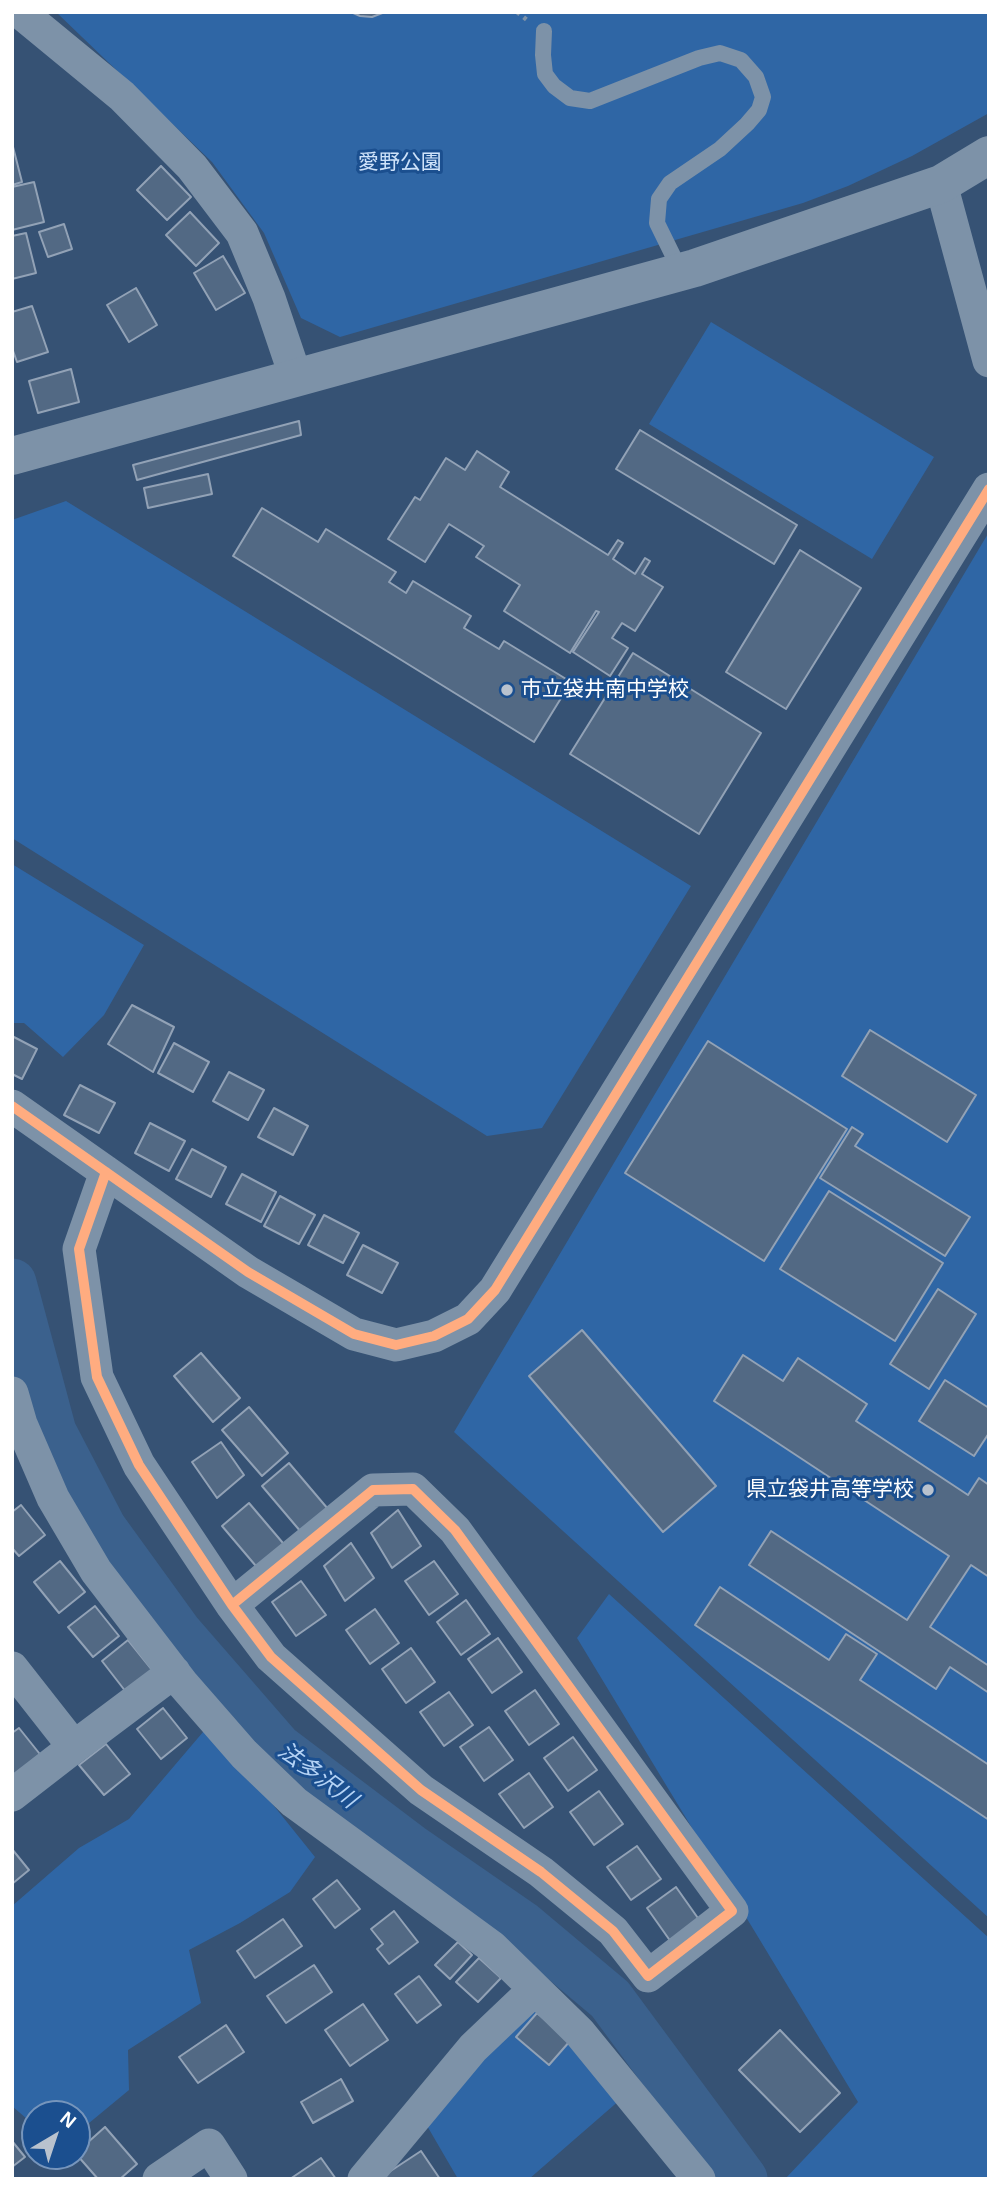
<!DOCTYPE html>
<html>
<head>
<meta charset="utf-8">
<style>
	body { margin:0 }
	#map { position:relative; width:1001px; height:2191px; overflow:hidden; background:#365274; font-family:Arial,sans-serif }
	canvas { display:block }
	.frame { position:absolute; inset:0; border:14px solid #fff; pointer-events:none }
	.north { position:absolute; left:21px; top:2100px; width:70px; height:70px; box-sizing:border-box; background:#1b4f8f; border:2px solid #7695bc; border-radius:50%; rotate:39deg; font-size:19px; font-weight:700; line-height:28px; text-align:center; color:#fff }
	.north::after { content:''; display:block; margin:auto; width:24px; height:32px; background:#b9c2ce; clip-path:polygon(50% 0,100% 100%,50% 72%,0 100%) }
</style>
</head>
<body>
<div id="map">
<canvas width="1001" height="2191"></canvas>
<div class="frame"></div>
<div class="north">N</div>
</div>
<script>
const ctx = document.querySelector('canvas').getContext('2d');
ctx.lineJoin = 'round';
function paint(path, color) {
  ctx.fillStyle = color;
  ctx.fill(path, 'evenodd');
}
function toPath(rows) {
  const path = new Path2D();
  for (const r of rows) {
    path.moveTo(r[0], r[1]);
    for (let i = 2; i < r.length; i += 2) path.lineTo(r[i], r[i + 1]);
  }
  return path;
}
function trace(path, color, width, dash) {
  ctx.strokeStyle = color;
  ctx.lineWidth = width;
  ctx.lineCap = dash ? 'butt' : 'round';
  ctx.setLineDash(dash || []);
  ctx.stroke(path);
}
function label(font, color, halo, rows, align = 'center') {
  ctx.font = font + ' Arial,"Noto Sans JP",sans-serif';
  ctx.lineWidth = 6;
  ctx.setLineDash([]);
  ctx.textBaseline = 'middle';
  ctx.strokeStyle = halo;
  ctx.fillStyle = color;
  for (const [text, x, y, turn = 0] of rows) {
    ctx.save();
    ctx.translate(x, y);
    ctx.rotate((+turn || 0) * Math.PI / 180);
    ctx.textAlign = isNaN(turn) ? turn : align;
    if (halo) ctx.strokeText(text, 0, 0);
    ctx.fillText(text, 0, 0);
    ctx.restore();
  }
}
const green = toPath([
	[56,12,989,12,989,113,912,156,848,186,803,203,340,337,301,318,264,233,212,162],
	[711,322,934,457,872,559,649,424],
	[66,501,691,886,542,1128,487,1136,12,838,12,520],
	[989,532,989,1918,454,1432],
	[12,864,144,945,104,1015,63,1057,24,1023,12,1023],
	[609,1594,989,1938,989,2179,785,2179,858,2102,577,1638],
	[209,1725,315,1857,290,1892,240,1923,189,1950,201,2003,128,2050,129,2090,77,2133,77,2114,35,2114,35,2126,12,2106,12,1906,79,1848,129,1819],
	[535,1989,629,2092,529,2179,458,2179,419,2112]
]);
const river = toPath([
	[12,1283,52,1432,102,1528,178,1633,278,1748,413,1850,523,1926,610,1999,743,2179]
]);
const building = toPath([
	[351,12,385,12,372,17,360,16,351,12],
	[12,143,22,182,12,185,12,143],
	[161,166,191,197,167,220,137,190,161,166],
	[34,182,44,222,12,230,12,187,34,182],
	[190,212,219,243,196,266,166,235,190,212],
	[64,224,72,249,48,257,39,232,64,224],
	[26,233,36,273,12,279,12,236,26,233],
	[223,256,245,293,216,310,194,273,223,256],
	[136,288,157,325,129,342,107,305,136,288],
	[32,306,48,352,17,362,12,348,12,312,32,306],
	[71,369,79,402,38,413,29,381,71,369],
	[299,421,301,435,137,480,133,465,299,421],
	[640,430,797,525,774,564,616,469,640,430],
	[477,451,509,472,500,487,608,555,618,540,623,543,613,559,635,574,645,558,650,561,642,574,663,587,635,631,622,623,612,638,628,648,610,676,573,652,599,612,596,611,570,653,504,611,520,585,476,557,484,546,449,524,425,562,388,539,415,497,420,500,446,458,465,470,477,451],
	[208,474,212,494,148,508,144,488,208,474],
	[262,508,318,542,326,529,396,572,389,582,406,593,413,581,471,616,464,628,499,649,504,641,571,682,534,742,233,556,262,508],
	[800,550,861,588,786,709,726,672,800,550],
	[633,653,761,733,699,834,570,754,633,653],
	[132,1005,174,1027,153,1072,108,1044,132,1005],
	[870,1030,976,1095,947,1142,842,1076,870,1030],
	[12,1036,37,1049,22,1079,12,1074,12,1036],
	[708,1041,847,1129,764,1261,625,1173,708,1041],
	[174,1043,209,1062,193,1092,158,1073,174,1043],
	[229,1072,264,1090,248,1120,213,1101,229,1072],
	[80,1085,115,1103,99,1133,64,1115,80,1085],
	[274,1108,308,1126,293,1155,258,1137,274,1108],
	[150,1123,185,1141,169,1171,135,1153,150,1123],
	[852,1127,863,1134,855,1146,970,1217,945,1256,820,1178,852,1127],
	[192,1149,226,1167,211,1197,176,1179,192,1149],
	[242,1174,276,1192,261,1222,226,1204,242,1174],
	[829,1191,943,1263,895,1341,780,1269,829,1191],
	[280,1196,315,1215,299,1244,264,1226,280,1196],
	[324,1215,359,1233,343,1263,308,1245,324,1215],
	[363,1245,398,1263,382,1293,347,1275,363,1245],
	[938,1289,976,1314,929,1389,890,1364,938,1289],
	[582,1330,716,1486,663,1532,529,1376,582,1330],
	[201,1353,240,1398,213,1422,174,1376,201,1353],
	[743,1355,783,1381,798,1358,867,1404,856,1421,968,1495,979,1478,989,1485,989,1577,971,1565,930,1627,989,1666,989,1693,950,1667,936,1689,749,1565,771,1531,907,1620,949,1556,714,1401,743,1355],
	[945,1380,989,1408,989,1433,974,1456,919,1421,945,1380],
	[249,1407,288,1453,262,1476,222,1430,249,1407],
	[221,1442,244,1475,217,1498,192,1462,221,1442],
	[289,1463,328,1509,301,1532,262,1486,289,1463],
	[249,1503,288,1549,261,1572,222,1526,249,1503],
	[21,1505,45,1535,19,1556,12,1548,12,1512,21,1505],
	[398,1510,421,1546,392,1568,371,1533,398,1510],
	[351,1543,374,1578,345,1601,324,1566,351,1543],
	[60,1561,85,1592,59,1613,34,1582,60,1561],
	[434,1561,458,1594,429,1615,405,1581,434,1561],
	[301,1581,326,1615,296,1636,272,1602,301,1581],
	[720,1587,829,1660,846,1634,877,1654,860,1680,989,1765,989,1820,695,1625,720,1587],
	[466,1600,490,1634,461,1655,437,1622,466,1600],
	[95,1606,119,1636,93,1657,68,1627,95,1606],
	[375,1609,399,1643,370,1664,346,1630,375,1609],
	[498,1638,522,1672,492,1693,468,1659,498,1638],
	[128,1640,153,1671,126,1692,102,1661,128,1640],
	[411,1648,435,1682,406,1703,382,1669,411,1648],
	[535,1690,559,1724,529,1745,505,1711,535,1690],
	[449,1692,473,1725,444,1746,420,1712,449,1692],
	[163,1708,187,1738,161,1759,137,1729,163,1708],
	[489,1727,513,1760,484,1781,460,1747,489,1727],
	[19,1728,43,1758,17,1779,12,1774,12,1733,19,1728],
	[573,1737,597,1770,568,1791,544,1758,573,1737],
	[106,1744,130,1774,104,1795,79,1765,106,1744],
	[529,1773,553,1807,524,1828,499,1794,529,1773],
	[599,1791,623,1824,594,1845,570,1812,599,1791],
	[637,1846,661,1879,631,1900,607,1867,637,1846],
	[12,1849,29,1870,12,1884,12,1849],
	[337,1880,360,1909,335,1928,313,1899,337,1880],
	[676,1887,700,1921,671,1942,647,1908,676,1887],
	[394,1911,418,1942,389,1964,377,1949,383,1944,371,1929,394,1911],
	[283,1919,302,1946,255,1978,237,1951,283,1919],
	[458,1942,472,1955,450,1979,435,1965,458,1942],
	[479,1958,501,1978,478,2002,456,1982,479,1958],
	[314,1965,332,1992,286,2023,267,1996,314,1965],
	[419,1976,441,2005,417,2023,395,1994,419,1976],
	[363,2004,388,2040,350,2066,325,2030,363,2004],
	[537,2013,570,2041,549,2065,516,2037,537,2013],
	[226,2025,244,2052,198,2083,179,2057,226,2025],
	[780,2030,840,2093,800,2132,739,2070,780,2030],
	[341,2079,353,2101,313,2123,301,2102,341,2079],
	[105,2127,137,2164,120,2179,98,2179,77,2155,77,2152,105,2127],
	[12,2141,25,2157,12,2167,12,2141],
	[421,2151,440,2179,385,2179,383,2176,421,2151],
	[321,2158,336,2179,290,2179,321,2158]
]);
const path = toPath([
	[517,12,527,20]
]);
const service = toPath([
	[544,31,543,55,545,74,554,86,570,98,590,101,699,58,720,53,741,60,756,77,763,97,759,110,747,124,720,149,670,183,659,199,657,223,681,272]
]);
const minor = toPath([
	[20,12,122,96,192,167,242,233,269,298,296,378],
	[941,184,989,361],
	[12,1106,248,1272,354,1334,396,1345,434,1336,468,1319,495,1290,989,489],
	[106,1172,79,1249,97,1377,139,1465,232,1605,271,1657,421,1790,541,1872,613,1931,648,1976,732,1911,455,1530,413,1489,373,1490,232,1605],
	[12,1393,21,1424,53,1498,96,1571,182,1683,244,1754,294,1802,492,1947,535,1989,579,2032,699,2179],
	[12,1668,74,1747,12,1795],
	[74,1747,174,1672],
	[159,2179,209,2145,231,2179],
	[364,2179,473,2048,535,1989]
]);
const tertiary = toPath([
	[12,456,695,268,941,184,989,155]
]);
const cycleway = toPath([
	[12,1106,248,1272,354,1334,396,1345,434,1336,468,1319,495,1290,989,489],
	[106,1172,79,1249,97,1377,139,1465,232,1605,271,1657,421,1790,541,1872,613,1931,648,1976,732,1911,455,1530,413,1489,373,1490,232,1605]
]);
const markers = [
	[507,690,7,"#b9c2ce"],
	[928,1490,7,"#b9c2ce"]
];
const parkNames = [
	["愛野公園",400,163]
];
const poiNames = [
	["市立袋井南中学校",521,690],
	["県立袋井高等学校",914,1490,"right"]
];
const waterNames = [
	["法多沢川",317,1776,37]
];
paint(green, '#2f66a5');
trace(river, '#3b618d', 49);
paint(building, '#526984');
trace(building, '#92a2b6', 2);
trace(path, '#7d92a8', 4.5, [3.5, 5]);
trace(service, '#7d92a8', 16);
trace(minor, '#7d92a8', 33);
trace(tertiary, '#7d92a8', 38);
trace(cycleway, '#ffac80', 10);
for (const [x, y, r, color] of markers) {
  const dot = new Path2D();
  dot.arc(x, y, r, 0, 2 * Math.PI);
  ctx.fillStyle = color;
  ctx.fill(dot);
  trace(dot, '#1b4f8f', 2.5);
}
label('21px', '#cfe3fa', '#1b4f8f', parkNames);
label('21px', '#fff', '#1b4f8f', poiNames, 'left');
label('italic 23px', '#b5d3f5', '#1b4f8f', waterNames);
</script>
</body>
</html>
